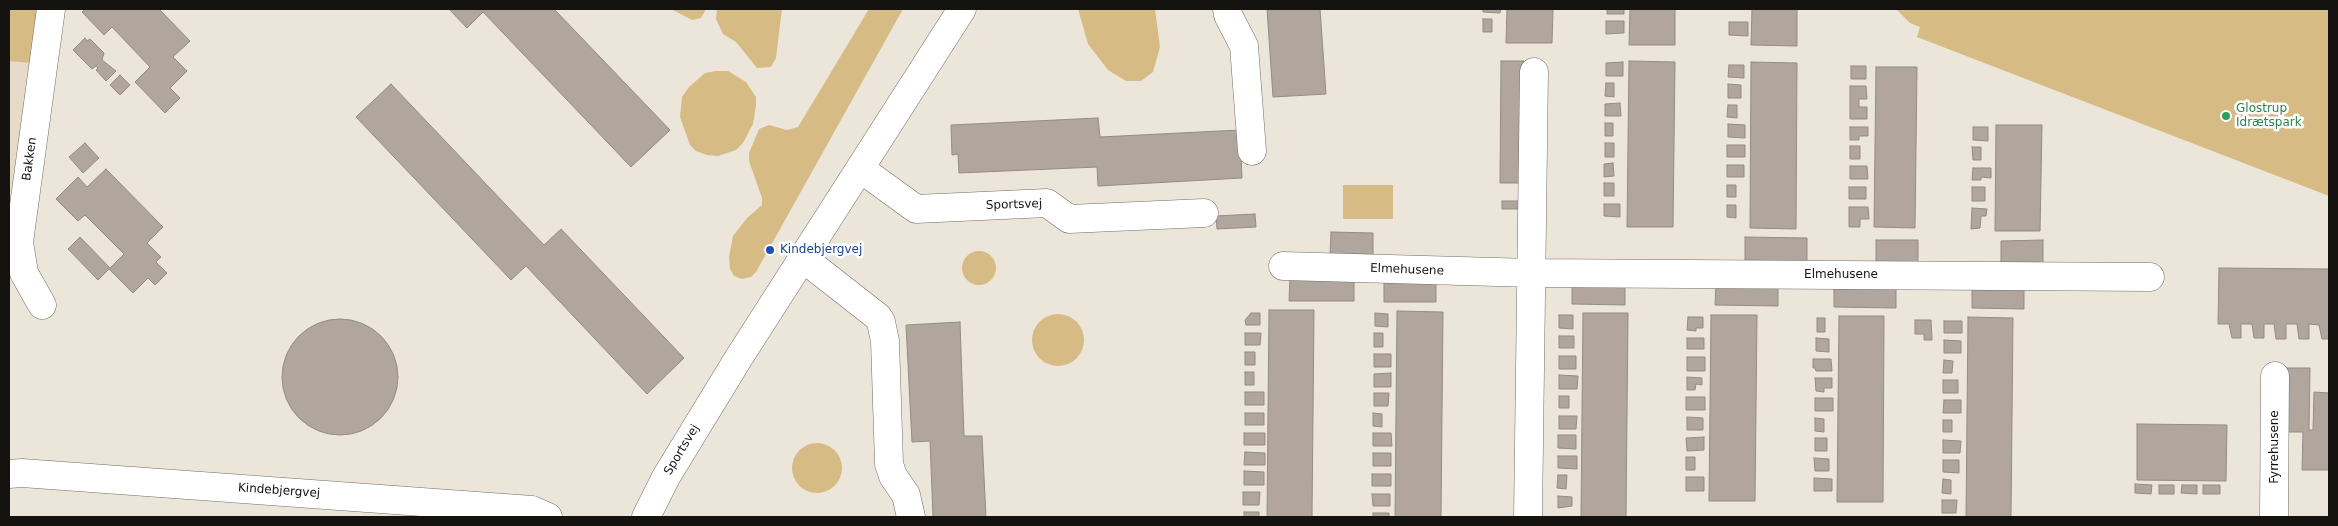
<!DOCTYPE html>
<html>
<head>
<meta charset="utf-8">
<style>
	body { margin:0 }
	#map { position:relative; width:2338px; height:526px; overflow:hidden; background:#ece6da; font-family:"DejaVu Sans",sans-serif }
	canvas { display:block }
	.frame { position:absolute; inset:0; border:10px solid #15130f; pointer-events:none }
</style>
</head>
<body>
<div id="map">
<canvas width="2338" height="526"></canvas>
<div class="frame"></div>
</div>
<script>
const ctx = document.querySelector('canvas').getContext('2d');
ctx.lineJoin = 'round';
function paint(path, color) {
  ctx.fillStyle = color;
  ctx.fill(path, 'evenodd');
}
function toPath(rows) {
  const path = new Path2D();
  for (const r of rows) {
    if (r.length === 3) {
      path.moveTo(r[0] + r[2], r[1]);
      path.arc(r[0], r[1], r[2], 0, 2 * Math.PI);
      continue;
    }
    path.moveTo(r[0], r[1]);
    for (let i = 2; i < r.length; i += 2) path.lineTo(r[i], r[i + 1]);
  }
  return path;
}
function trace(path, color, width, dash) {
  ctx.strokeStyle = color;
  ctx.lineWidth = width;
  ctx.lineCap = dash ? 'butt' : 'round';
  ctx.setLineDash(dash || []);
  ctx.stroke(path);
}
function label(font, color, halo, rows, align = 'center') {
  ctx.font = font + ' "DejaVu Sans",sans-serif';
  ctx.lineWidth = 5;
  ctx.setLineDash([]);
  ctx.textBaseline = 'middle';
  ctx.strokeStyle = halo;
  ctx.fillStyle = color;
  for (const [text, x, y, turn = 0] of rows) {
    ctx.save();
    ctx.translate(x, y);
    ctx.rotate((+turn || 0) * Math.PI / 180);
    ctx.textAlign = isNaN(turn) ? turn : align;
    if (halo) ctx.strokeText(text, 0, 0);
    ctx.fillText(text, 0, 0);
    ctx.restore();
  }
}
const built = toPath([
	[9,9,31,63,9,214]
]);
const green = toPath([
	[9,9,38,9,31,63,9,61],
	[671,9,706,9,701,18,692,20],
	[717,9,782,9,776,58,771,67,757,68,736,42,723,34,716,19],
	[869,9,903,9,756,272,751,277,742,279,734,276,730,269,729,257,733,236,747,218,762,205,762,198,749,161,749,153,759,129,769,125,787,130,798,127],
	[1078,9,1155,9,1160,47,1153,72,1141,81,1126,81,1108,70,1088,44],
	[1896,9,2329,9,2329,196,1917,37,1920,27,1910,23],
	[716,71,728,71,746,82,756,97,756,105,753,124,743,143,736,150,718,156,707,155,696,151,690,145,680,117,682,97,689,87,705,73],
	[1343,185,1393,185,1393,219,1343,219],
	[979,268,17],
	[1058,340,26],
	[817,468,25]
]);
const building = toPath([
	[85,9,159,9,190,41,173,57,187,71,170,88,180,98,165,113,135,82,150,67,112,27,104,35,82,12,85,9],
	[449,9,554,9,670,130,631,167,483,12,467,28,449,9],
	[1267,9,1320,9,1326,94,1273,97,1267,9],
	[1483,9,1501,9,1500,13,1483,12,1483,9],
	[1507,9,1553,9,1552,43,1506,43,1507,9],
	[1607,9,1624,9,1624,14,1607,14,1607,9],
	[1630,9,1675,9,1675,45,1629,45,1630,9],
	[1752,9,1797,9,1797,46,1751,45,1752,9],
	[1483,19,1492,19,1492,32,1483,32,1483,19],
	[1606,21,1624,21,1624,33,1606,34,1606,21],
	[1729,22,1748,22,1748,36,1729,35,1729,22],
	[85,38,87,41,90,39,104,53,102,60,116,71,106,81,96,70,98,68,96,66,92,69,73,50,85,38],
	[1501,61,1524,61,1522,183,1500,183,1501,61],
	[1629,61,1675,62,1673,227,1627,227,1629,61],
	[1623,62,1623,76,1606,76,1606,63,1623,62],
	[1751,62,1797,63,1796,229,1750,228,1751,62],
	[1729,65,1744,65,1744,78,1728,77,1729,65],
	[1851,66,1866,66,1866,79,1851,79,1851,66],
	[1876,67,1917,67,1915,228,1874,227,1876,67],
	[120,75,130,85,120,95,110,85,120,75],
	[1606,83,1614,83,1614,97,1605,96,1606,83],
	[391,84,544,245,561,229,684,358,647,394,526,266,511,280,356,117,391,84],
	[1728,84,1741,85,1741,98,1728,98,1728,84],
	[1850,86,1866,86,1867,99,1859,99,1859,107,1867,107,1867,119,1850,119,1850,86],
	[1620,103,1621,116,1605,116,1605,104,1620,103],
	[1728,105,1737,105,1737,118,1727,117,1728,105],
	[1098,118,1100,137,1240,130,1242,178,1098,186,1097,167,959,173,958,154,952,155,951,125,1098,118],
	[1605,123,1613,123,1613,136,1605,136,1605,123],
	[1728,124,1745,125,1745,138,1728,137,1728,124],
	[1996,125,2042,125,2040,231,1995,231,1996,125],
	[1850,127,1868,127,1868,136,1859,136,1859,140,1850,140,1850,127],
	[1973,127,1988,127,1988,141,1973,140,1973,127],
	[85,143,99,158,83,173,69,157,85,143],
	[1605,143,1614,143,1614,157,1605,157,1605,143],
	[1727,145,1745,145,1745,157,1727,157,1727,145],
	[1850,146,1860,146,1860,159,1850,159,1850,146],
	[1972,147,1981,147,1981,160,1973,160,1972,147],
	[1613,163,1614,176,1604,177,1604,164,1613,163],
	[1727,165,1744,165,1744,177,1727,177,1727,165],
	[1850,166,1867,166,1868,179,1850,179,1850,166],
	[1973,168,1991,168,1991,178,1981,177,1981,180,1972,180,1973,168],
	[106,169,163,227,147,243,161,257,156,262,167,273,155,285,148,278,133,293,109,269,98,280,68,249,80,237,110,268,124,254,85,215,78,221,56,199,78,177,87,187,106,169],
	[1604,183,1614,183,1614,196,1604,196,1604,183],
	[1727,185,1736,185,1736,197,1727,197,1727,185],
	[1849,187,1866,187,1866,199,1849,199,1849,187],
	[1972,187,1985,187,1985,201,1972,201,1972,187],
	[1502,201,1519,201,1519,209,1502,209,1502,201],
	[1604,204,1620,204,1620,217,1604,216,1604,204],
	[1727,205,1736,205,1736,218,1727,217,1727,205],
	[1849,207,1868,207,1869,219,1860,219,1860,227,1849,227,1849,207],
	[1972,208,1987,209,1986,216,1981,216,1980,228,1971,229,1972,208],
	[1255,214,1256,227,1217,229,1216,216,1255,214],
	[1331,232,1373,233,1373,256,1330,255,1331,232],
	[1745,237,1807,238,1807,261,1745,260,1745,237],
	[1876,240,1918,240,1918,262,1876,262,1876,240],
	[2043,240,2043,263,2001,264,2001,241,2043,240],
	[2219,268,2329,269,2329,339,2322,339,2319,325,2309,324,2309,339,2299,339,2297,324,2286,324,2286,339,2276,339,2274,324,2264,324,2264,338,2254,338,2252,324,2241,324,2241,338,2232,338,2229,324,2218,324,2219,268],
	[1290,277,1354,278,1354,301,1289,301,1290,277],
	[1384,278,1436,279,1436,302,1384,302,1384,278],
	[1572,282,1625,283,1625,305,1572,304,1572,282],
	[1716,283,1778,284,1778,306,1715,305,1716,283],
	[1834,284,1896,285,1896,308,1834,307,1834,284],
	[1972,286,2024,287,2024,309,1972,308,1972,286],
	[1269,310,1314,310,1312,517,1267,517,1269,310],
	[1397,311,1443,312,1441,517,1395,517,1397,311],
	[1251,313,1260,313,1260,325,1246,325,1245,320,1251,313],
	[1375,313,1388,314,1388,327,1375,326,1375,313],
	[1583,313,1628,313,1626,517,1581,517,1583,313],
	[1559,315,1573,315,1573,329,1559,328,1559,315],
	[1711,315,1757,315,1755,501,1709,501,1711,315],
	[1839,316,1884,316,1883,502,1837,502,1839,316],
	[1688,317,1703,317,1703,328,1696,328,1696,331,1687,330,1688,317],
	[1968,317,2013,318,2011,517,1966,517,1968,317],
	[1817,318,1825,318,1825,332,1817,332,1817,318],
	[340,377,58],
	[1915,320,1931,320,1932,340,1924,340,1924,334,1915,334,1915,320],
	[1944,321,1962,321,1962,333,1944,333,1944,321],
	[960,322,964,436,982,436,986,517,933,517,930,441,912,442,906,325,960,322],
	[1245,333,1261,333,1260,345,1245,345,1245,333],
	[1374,333,1383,333,1383,347,1374,347,1374,333],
	[1559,336,1574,336,1574,348,1559,348,1559,336],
	[1687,338,1704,338,1704,349,1687,349,1687,338],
	[1816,338,1829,339,1829,352,1816,351,1816,338],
	[1944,340,1961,341,1961,353,1944,353,1944,340],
	[1245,352,1255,352,1255,365,1245,365,1245,352],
	[1374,354,1391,354,1391,367,1374,367,1374,354],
	[1559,356,1576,356,1576,369,1559,369,1559,356],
	[1687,357,1705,357,1705,371,1687,371,1687,357],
	[1813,359,1831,359,1832,371,1816,371,1815,368,1813,368,1813,359],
	[1944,360,1953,361,1952,373,1943,373,1944,360],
	[2285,368,2310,368,2309,430,2313,430,2314,392,2329,393,2329,470,2302,470,2303,432,2284,432,2285,368],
	[1245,372,1254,372,1254,385,1245,385,1245,372],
	[1391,373,1391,387,1374,387,1374,374,1391,373],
	[1559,375,1578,376,1577,389,1559,389,1559,375],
	[1687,377,1702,378,1702,385,1696,384,1695,390,1687,390,1687,377],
	[1815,378,1832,378,1832,388,1824,388,1824,392,1816,391,1815,378],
	[1943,380,1958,380,1958,393,1943,393,1943,380],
	[1245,392,1264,392,1264,405,1245,405,1245,392],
	[1374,393,1389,393,1388,406,1374,406,1374,393],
	[1559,396,1569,396,1569,408,1559,408,1559,396],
	[1686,397,1705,397,1705,410,1686,410,1686,397],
	[1815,398,1833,398,1833,411,1815,411,1815,398],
	[1944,400,1961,400,1961,413,1943,413,1944,400],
	[1245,413,1264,413,1264,425,1245,425,1245,413],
	[1373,413,1382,414,1382,427,1373,426,1373,413],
	[1559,416,1577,416,1576,429,1559,429,1559,416],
	[1687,417,1703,418,1703,430,1687,430,1687,417],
	[1815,418,1824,419,1824,432,1815,431,1815,418],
	[1943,420,1952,420,1952,432,1943,432,1943,420],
	[2137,424,2227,425,2226,481,2137,480,2137,424],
	[1244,433,1265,433,1265,445,1244,445,1244,433],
	[1373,433,1391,433,1392,446,1373,446,1373,433],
	[1558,435,1576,435,1576,449,1558,448,1558,435],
	[1704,437,1704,450,1687,451,1686,438,1704,437],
	[1815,438,1827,438,1827,451,1815,451,1815,438],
	[1943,440,1961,441,1960,453,1943,453,1943,440],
	[1245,452,1265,453,1265,465,1244,465,1245,452],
	[1373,453,1391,453,1391,466,1373,466,1373,453],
	[1558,456,1577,456,1577,469,1558,468,1558,456],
	[1686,457,1695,457,1695,470,1686,470,1686,457],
	[1814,458,1829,459,1829,471,1815,471,1814,458],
	[1943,460,1959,460,1959,473,1943,472,1943,460],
	[1244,471,1264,472,1264,485,1244,485,1244,471],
	[1372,474,1391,474,1391,486,1372,486,1372,474],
	[1558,475,1567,475,1566,489,1557,488,1558,475],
	[1686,477,1704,477,1704,491,1686,491,1686,477],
	[1814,478,1832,479,1832,491,1814,491,1814,478],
	[1943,479,1951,480,1951,494,1942,493,1943,479],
	[2135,484,2152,485,2151,494,2135,493,2135,484],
	[2159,485,2174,485,2174,494,2159,494,2159,485],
	[2182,485,2197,485,2197,494,2181,493,2182,485],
	[2203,485,2220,485,2220,494,2203,494,2203,485],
	[1243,492,1260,492,1259,505,1243,505,1243,492],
	[1372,494,1390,494,1390,506,1373,506,1372,494],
	[1558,496,1572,497,1572,506,1558,508,1558,496],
	[1942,500,1957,500,1956,513,1942,513,1942,500],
	[1244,512,1259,512,1259,517,1244,517,1244,512],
	[1373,513,1389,513,1389,517,1373,517,1373,513]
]);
const minor = toPath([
	[1227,9,1228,15,1244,46,1252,151],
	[861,169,916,209,1047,203,1069,219,1204,213],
	[804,259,878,317,881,322,885,341,889,464,893,476,906,495,911,517],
	[1283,266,1532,273,2150,277],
	[42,305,24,273,19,242,51,9],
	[9,474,22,473,532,510,548,517],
	[646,517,666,477,738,359,962,9],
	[1528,517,1534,72],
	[2274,517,2275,376]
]);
const markers = [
	[2226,116,5,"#2e9e5b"],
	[770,250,5,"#1a4fb4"]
];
const leisureNames = [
	["Glostrup",2236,109],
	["Idrætspark",2236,123]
];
const streetNames = [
	["Bakken",30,159,-82],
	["Sportsvej",1014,205,-2],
	["Elmehusene",1407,270,2],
	["Elmehusene",1841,275],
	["Fyrrehusene",2275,447,-90],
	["Sportsvej",682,450,-59],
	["Kindebjergvej",279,491,4]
];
const transitNames = [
	["Kindebjergvej",780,250]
];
paint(built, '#e5dbc8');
paint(green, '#d7bb85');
paint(building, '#b0a69e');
trace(building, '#958b83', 1);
trace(minor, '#726d62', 29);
trace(minor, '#fff', 28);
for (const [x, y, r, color] of markers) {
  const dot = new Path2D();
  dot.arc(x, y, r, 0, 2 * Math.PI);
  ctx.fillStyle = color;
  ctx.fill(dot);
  trace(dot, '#fff', 2);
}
label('12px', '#27864d', '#fff', leisureNames, 'left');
label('12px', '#15130f', '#fff', streetNames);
label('12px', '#164399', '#fff', transitNames, 'left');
</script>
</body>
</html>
